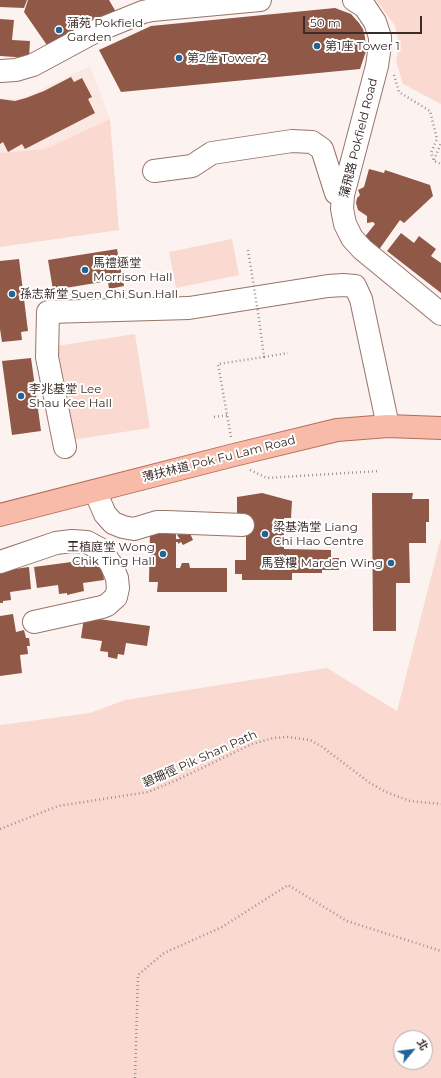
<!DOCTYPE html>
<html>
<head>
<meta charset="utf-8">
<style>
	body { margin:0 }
	#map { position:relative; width:441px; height:1078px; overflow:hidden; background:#fcf3f1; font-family:Montserrat,"Noto Sans TC",sans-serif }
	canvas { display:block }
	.north { position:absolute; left:393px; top:1030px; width:40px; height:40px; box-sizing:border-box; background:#fff; border:1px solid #b1aba9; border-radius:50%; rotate:61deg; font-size:11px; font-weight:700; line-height:16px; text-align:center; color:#3b2c28 }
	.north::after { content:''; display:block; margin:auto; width:14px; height:18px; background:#226398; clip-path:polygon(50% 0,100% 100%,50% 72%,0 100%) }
	.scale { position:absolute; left:303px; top:16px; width:119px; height:18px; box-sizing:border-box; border:2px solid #3b2c28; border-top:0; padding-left:5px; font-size:12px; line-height:14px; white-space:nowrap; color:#3b2c28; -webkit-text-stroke:3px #fff; paint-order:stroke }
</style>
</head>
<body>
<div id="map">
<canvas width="441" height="1078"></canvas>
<div class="north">北</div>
<div class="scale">50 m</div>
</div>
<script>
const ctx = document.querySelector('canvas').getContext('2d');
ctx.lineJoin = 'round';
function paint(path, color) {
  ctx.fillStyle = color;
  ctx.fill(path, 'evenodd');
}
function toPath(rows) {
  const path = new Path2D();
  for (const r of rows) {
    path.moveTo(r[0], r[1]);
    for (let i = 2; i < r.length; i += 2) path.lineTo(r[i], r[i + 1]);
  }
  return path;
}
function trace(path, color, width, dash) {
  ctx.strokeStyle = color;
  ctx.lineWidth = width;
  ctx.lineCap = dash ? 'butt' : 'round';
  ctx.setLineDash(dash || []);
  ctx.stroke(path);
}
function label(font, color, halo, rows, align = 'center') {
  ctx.font = font + ' Montserrat,"Noto Sans TC",sans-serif';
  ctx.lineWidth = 4;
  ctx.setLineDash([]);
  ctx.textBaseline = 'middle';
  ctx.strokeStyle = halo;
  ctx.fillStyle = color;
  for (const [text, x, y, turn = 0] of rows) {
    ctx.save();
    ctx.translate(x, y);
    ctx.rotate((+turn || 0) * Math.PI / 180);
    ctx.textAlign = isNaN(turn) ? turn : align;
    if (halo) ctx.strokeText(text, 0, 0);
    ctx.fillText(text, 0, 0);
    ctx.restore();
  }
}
const built = toPath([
	[90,66,110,119,45,149,0,153,0,98,17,99,27,96]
]);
const green = toPath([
	[376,0,441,0,441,104,403,84,396,61,399,44,395,26],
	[110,119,119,230,0,247,0,153,45,149],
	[232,239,239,275,176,288,169,252],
	[135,334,150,428,71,440,56,346],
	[441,538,441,1078,0,1078,0,725,90,713,125,700,327,668,397,711],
	[401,1038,425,1038,425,1062,401,1062]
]);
const building = toPath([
	[0,0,27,0,24,8,0,7],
	[28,0,109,0,116,12,49,48,24,12],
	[335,8,351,14,359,23,363,29,365,37,366,51,360,69,121,92,99,50,151,26],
	[0,19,14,20,12,40,30,41,29,58,0,56],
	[71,77,74,82,82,78,92,97,88,99,95,113,25,149,22,144,8,152,3,142,0,144,0,99,15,101,26,98,44,91],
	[369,169,384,173,385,170,430,185,433,196,404,223,400,220,378,251,363,239,375,224,373,222,367,223,367,216,358,210,356,203,357,198,360,195,358,190,364,187],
	[401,233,414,243,419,236,436,249,431,256,441,263,441,293,387,251],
	[117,249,124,286,109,289,108,281,53,290,48,260],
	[19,259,28,331,21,332,22,340,2,342,0,329,0,261],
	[31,358,41,431,12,435,2,361],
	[262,493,292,501,291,518,284,518,284,549,331,550,331,558,339,558,339,570,322,570,322,573,292,573,292,580,242,580,242,574,235,574,235,560,246,560,246,519,237,517,237,497],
	[372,493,413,493,412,499,429,499,429,522,426,522,426,543,409,543,410,583,396,583,396,631,373,631],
	[176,525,176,539,180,539,177,535,188,529,193,540,183,545,181,542,178,544,178,542,176,542,176,568,180,568,182,563,189,563,190,568,227,568,227,592,157,592,158,582,149,582,150,528],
	[101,558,104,580,83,583,84,591,67,595,67,593,59,594,58,585,37,588,34,567],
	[29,567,31,589,10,592,11,600,3,601,3,603,0,603,0,571],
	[13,614,16,632,24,630,26,638,29,638,30,646,27,646,28,654,20,655,22,673,0,676,0,616],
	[84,617,150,626,147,646,126,643,124,655,118,654,117,659,108,657,108,652,100,651,102,641,81,638]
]);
const path = toPath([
	[394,75,399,92,430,111,437,139,431,153,434,161,441,164],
	[434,160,441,143],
	[264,357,288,353],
	[214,417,227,415],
	[231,437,218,364,264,357,259,319],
	[250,470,267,478,379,471],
	[0,829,58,806,148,792,177,780,252,744,273,738,288,737,310,740,321,746,370,783,386,792,410,801,441,804],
	[135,1078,138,975,164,953,222,927,288,885,347,921,441,951]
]);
const minor = toPath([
	[354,0,365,7,375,22,380,37,380,45,377,66,343,195,342,209,345,224,352,238,362,249,441,314],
	[0,71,16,70,33,65,96,31,143,12,152,10,260,0],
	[154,171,192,166,212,153,292,141,312,142,322,149,336,193,343,195],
	[65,447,47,357,48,312,189,308,328,286,343,285,355,286,361,299,388,426],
	[95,491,105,514,113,523,123,527,134,529,157,522,166,522,243,525],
	[0,562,56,543,72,541,87,542,100,549,111,564,117,578,118,588,116,597,107,605,102,607,34,622]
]);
const major = toPath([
	[0,515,234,455,337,430,388,426,441,428]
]);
const pathBridge = toPath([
	[248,250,259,319]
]);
const markers = [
	[59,30,4,"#226398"],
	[317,46,4,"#226398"],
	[179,58,4,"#226398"],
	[85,270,4,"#226398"],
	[12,294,4,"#226398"],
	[21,396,4,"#226398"],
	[265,534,4,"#226398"],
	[163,554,4,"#226398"],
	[391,563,4,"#226398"]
];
const poiNames = [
	["蒲苑 Pokfield",67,23],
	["Garden",67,37],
	["第1座 Tower 1",325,46],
	["第2座 Tower 2",187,58],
	["馬禮遜堂",93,263],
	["Morrison Hall",93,277],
	["孫志新堂 Suen Chi Sun Hall",20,294],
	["李兆基堂 Lee",29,389],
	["Shau Kee Hall",29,403],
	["梁基浩堂 Liang",273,527],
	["Chi Hao Centre",273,541],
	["王植庭堂 Wong",155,547,"right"],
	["Chik Ting Hall",155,561,"right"],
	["馬登樓 Marden Wing",383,563,"right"]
];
const streetNames = [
	["蒲飛路 Pokfield Road",359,138,-76],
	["薄扶林道 Pok Fu Lam Road",219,459,-14],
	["碧珊徑 Pik Shan Path",200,759,-24]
];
paint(built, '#fce8e2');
paint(green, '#f9d9d0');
paint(building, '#905847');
trace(minor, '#977469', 24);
trace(major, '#b36c56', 24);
trace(path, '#9e928f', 2.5, [1, 3]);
trace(minor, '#fff', 22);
trace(major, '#f8bba9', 22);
trace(pathBridge, '#9e928f', 2.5, [1, 3]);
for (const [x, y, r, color] of markers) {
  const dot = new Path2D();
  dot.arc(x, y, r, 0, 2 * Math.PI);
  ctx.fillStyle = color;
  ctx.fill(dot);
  trace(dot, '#fff', 1.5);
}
label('12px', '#3b2c28', '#fff', poiNames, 'left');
label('12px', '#3b2c28', '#fff', streetNames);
</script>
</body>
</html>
